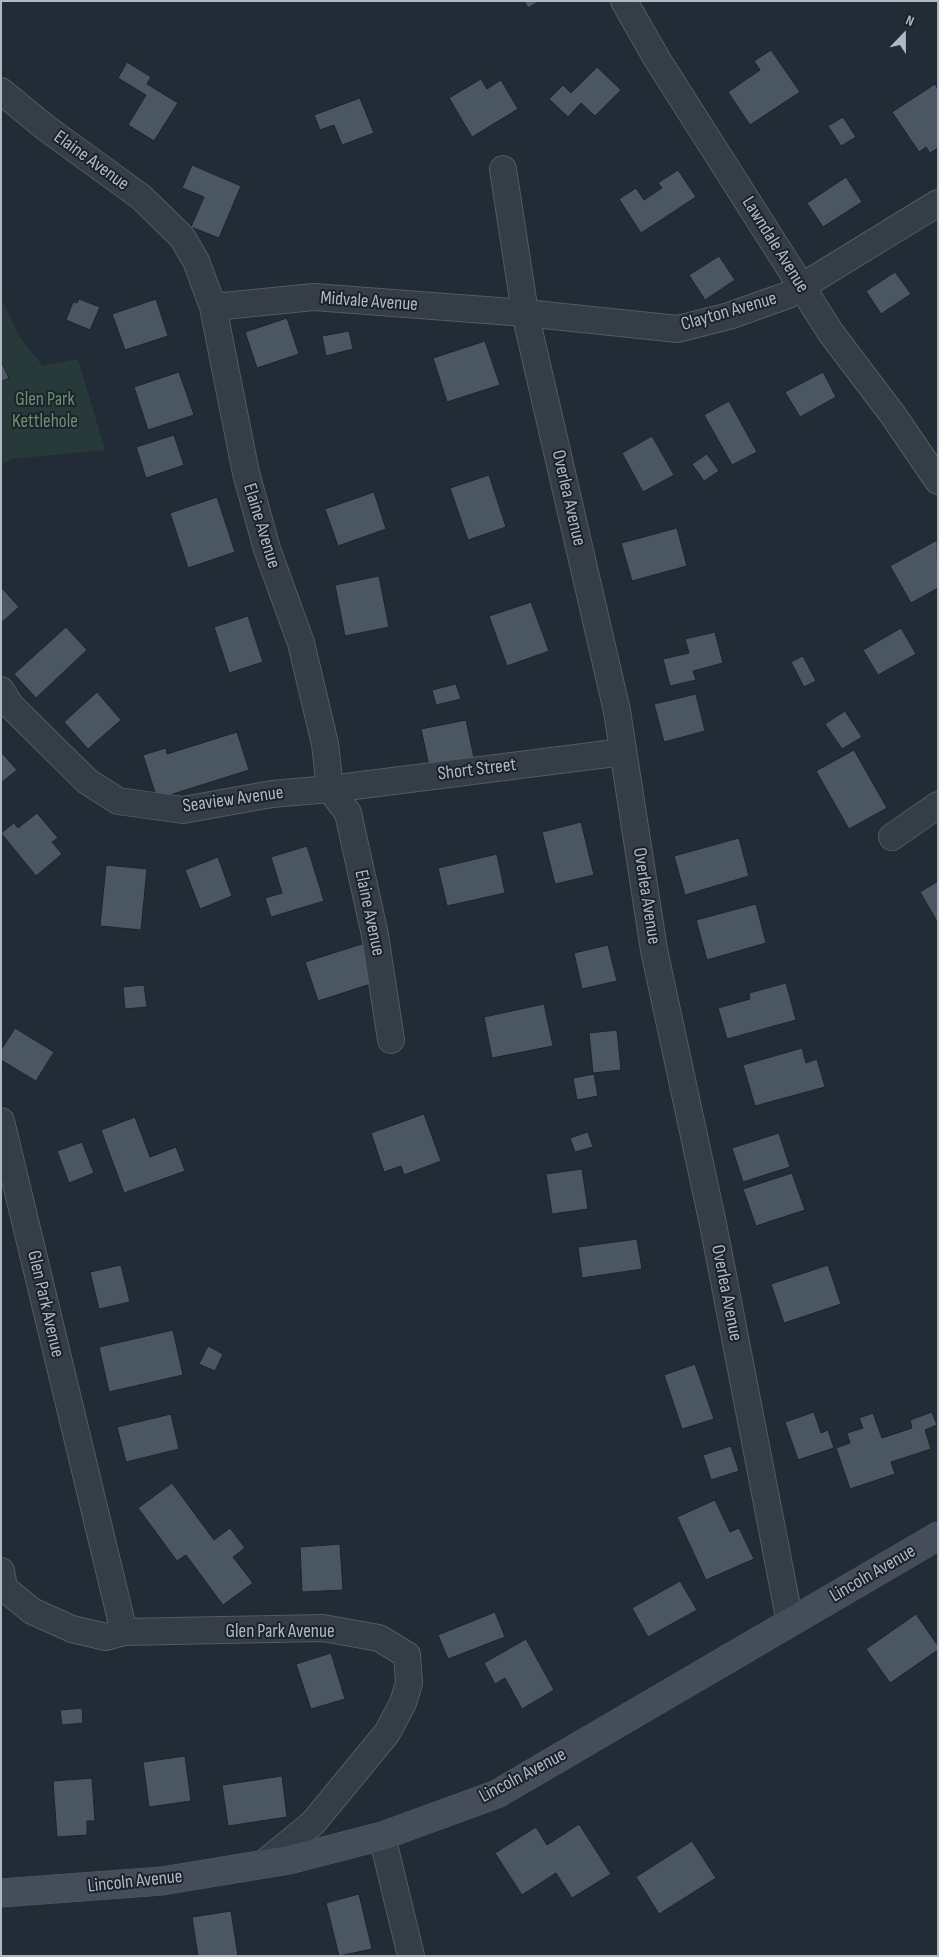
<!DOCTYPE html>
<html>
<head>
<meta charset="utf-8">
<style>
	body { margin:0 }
	#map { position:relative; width:939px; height:1957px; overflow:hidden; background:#222c36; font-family:"Sofia Sans Condensed",sans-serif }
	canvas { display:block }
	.frame { position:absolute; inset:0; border:2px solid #b0b8c3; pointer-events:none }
	.north { position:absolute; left:879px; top:10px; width:50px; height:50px; -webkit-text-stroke:4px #1b222b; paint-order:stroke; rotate:22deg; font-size:14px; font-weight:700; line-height:20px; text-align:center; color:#b0b8c3 }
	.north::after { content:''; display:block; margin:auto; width:18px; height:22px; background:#b0b8c3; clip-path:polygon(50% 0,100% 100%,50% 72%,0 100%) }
</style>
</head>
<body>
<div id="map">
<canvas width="939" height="1957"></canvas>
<div class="frame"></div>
<div class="north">N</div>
</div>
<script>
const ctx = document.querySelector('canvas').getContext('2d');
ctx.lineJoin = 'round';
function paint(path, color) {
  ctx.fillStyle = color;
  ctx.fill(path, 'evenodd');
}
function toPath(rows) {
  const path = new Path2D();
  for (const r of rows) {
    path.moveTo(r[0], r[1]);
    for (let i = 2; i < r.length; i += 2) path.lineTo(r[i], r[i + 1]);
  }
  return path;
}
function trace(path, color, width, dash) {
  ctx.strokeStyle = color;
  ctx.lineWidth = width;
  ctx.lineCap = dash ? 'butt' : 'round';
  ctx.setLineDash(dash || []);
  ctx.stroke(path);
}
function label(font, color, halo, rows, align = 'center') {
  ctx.font = font + ' "Sofia Sans Condensed",sans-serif';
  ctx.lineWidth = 4;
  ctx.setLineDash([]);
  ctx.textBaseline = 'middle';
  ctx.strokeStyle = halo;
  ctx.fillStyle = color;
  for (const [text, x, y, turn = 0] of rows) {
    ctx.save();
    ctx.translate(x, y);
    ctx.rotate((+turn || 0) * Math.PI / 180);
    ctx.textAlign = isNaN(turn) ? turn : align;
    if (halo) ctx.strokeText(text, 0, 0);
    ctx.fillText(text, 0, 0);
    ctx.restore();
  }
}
const green = toPath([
	[1,298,20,338,43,366,78,359,105,450,11,459,1,466]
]);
const building = toPath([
	[524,1,539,1,528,8,524,1],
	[771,50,800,92,750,125,728,92,760,70,754,61,771,50],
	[127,62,151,77,147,84,178,103,154,141,128,125,146,95,118,78,127,62],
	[597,67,621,90,595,116,581,103,568,117,549,99,563,85,571,93,597,67],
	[481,79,487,89,501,80,518,109,472,137,449,98,481,79],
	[935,84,938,89,938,148,930,153,926,147,919,152,892,112,935,84],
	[360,98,374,133,342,145,334,125,320,130,314,115,360,98],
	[843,117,856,137,841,146,828,126,843,117],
	[192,165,241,186,219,238,191,227,204,197,182,188,192,165],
	[678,170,696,197,641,233,619,199,636,188,644,200,662,188,658,183,678,170],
	[846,177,862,202,823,227,807,203,846,177],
	[719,256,735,280,705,300,689,275,719,256],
	[895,272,911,294,881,314,866,291,895,272],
	[79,299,100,307,90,330,66,320,73,302,77,303,79,299],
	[156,299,168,336,125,350,112,314,156,299],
	[287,318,299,354,257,368,245,332,287,318],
	[349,331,353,349,326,356,322,336,349,331],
	[485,341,500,385,447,402,433,358,485,341],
	[1,361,9,378,1,382,1,361],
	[179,372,194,415,148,430,134,387,179,372],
	[823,372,836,397,800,417,785,392,823,372],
	[729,401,757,452,732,465,704,415,729,401],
	[174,435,184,465,146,478,136,447,174,435],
	[652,436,674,475,643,492,622,453,652,436],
	[707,454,719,471,704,481,692,464,707,454],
	[489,475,506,527,468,540,450,488,489,475],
	[374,492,386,529,338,546,325,509,374,492],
	[217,497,235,552,188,568,170,513,217,497],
	[677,528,687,566,632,581,621,543,677,528],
	[937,540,938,588,911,603,890,566,937,540],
	[379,576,389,627,345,636,335,585,379,576],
	[1,587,19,607,1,623,1,587],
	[531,602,549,651,507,666,489,616,531,602],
	[248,616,263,662,229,673,214,627,248,616],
	[66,627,87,650,36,698,14,674,66,627],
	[901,628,916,654,878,675,863,650,901,628],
	[715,632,723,663,693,671,696,680,670,686,663,659,689,653,685,639,715,632],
	[803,656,816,681,804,687,791,662,803,656],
	[456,684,461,699,436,705,432,690,456,684],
	[97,692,121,720,88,749,64,722,97,692],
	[696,694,705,731,664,742,654,704,696,694],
	[845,711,862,737,842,749,825,724,845,711],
	[466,720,474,758,429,766,421,729,466,720],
	[237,732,249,770,157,799,143,755,166,748,167,754,237,732],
	[854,750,887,808,849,829,816,771,854,750],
	[1,752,17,770,1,783,1,752],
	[37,813,58,838,52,842,62,854,36,876,1,833,14,823,18,828,37,813],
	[581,822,594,875,555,884,542,832,581,822],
	[739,838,749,876,685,895,674,856,739,838],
	[307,846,324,901,271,917,265,898,282,893,271,857,307,846],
	[497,854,505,893,447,906,438,868,497,854],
	[218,857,232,896,200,909,185,870,218,857],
	[106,865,147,869,141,930,100,926,106,865],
	[938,881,938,923,920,892,938,881],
	[756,904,766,943,707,960,696,920,756,904],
	[365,943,377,982,318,1001,305,962,365,943],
	[608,945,617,981,582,989,574,953,608,945],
	[786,983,796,1020,727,1039,718,1008,750,999,749,993,786,983],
	[144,985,147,1007,125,1009,123,987,144,985],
	[544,1004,553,1046,492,1058,484,1017,544,1004],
	[15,1028,54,1052,36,1081,1,1060,1,1050,15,1028],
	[617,1030,621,1070,593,1073,589,1033,617,1030],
	[802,1048,806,1063,817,1059,825,1087,755,1106,743,1065,802,1048],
	[594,1074,598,1096,577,1100,573,1078,594,1074],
	[424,1114,441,1161,404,1175,401,1166,384,1172,371,1133,424,1114],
	[135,1117,150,1157,176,1147,185,1171,124,1193,101,1130,135,1117],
	[588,1132,593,1147,575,1152,570,1138,588,1132],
	[779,1133,790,1167,743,1182,732,1148,779,1133],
	[82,1142,94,1173,69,1183,57,1151,82,1142],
	[582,1169,588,1209,552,1214,546,1174,582,1169],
	[792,1173,805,1210,756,1226,743,1189,792,1173],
	[637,1239,642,1269,582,1278,578,1247,637,1239],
	[121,1265,130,1302,99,1309,90,1272,121,1265],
	[828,1265,841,1304,784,1323,771,1284,828,1265],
	[173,1330,183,1375,109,1392,99,1347,173,1330],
	[208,1346,223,1354,215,1371,199,1364,208,1346],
	[695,1364,714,1419,682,1429,664,1375,695,1364],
	[814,1412,821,1433,828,1430,834,1448,798,1460,785,1422,814,1412],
	[932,1412,937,1425,925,1430,931,1449,891,1462,895,1474,850,1489,836,1448,850,1443,847,1433,863,1428,859,1418,873,1413,882,1438,912,1428,910,1420,932,1412],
	[171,1414,179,1449,126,1462,117,1427,171,1414],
	[731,1446,739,1471,711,1480,703,1455,731,1446],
	[172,1483,214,1540,230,1528,245,1548,233,1557,253,1583,223,1605,186,1555,177,1561,138,1508,172,1483],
	[715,1500,730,1532,739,1528,754,1559,706,1580,677,1517,715,1500],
	[340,1544,343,1590,302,1592,300,1547,340,1544],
	[680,1581,697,1610,648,1637,632,1608,680,1581],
	[495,1612,505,1637,448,1659,438,1635,495,1612],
	[916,1614,938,1646,938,1650,890,1683,866,1649,916,1614],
	[526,1639,554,1690,522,1709,505,1678,495,1684,484,1663,526,1639],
	[331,1653,345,1699,311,1709,296,1664,331,1653],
	[82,1708,83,1723,62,1725,60,1710,82,1708],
	[185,1756,191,1801,149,1807,143,1762,185,1756],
	[282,1776,287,1817,228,1826,222,1785,282,1776],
	[92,1778,95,1821,87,1821,87,1835,57,1837,53,1781,92,1778],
	[579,1824,611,1874,572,1898,556,1873,522,1895,495,1853,536,1827,547,1845,579,1824],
	[692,1841,716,1878,659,1914,636,1877,692,1841],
	[359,1894,372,1949,339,1956,326,1903,359,1894],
	[231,1911,238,1956,198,1956,192,1917,231,1911]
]);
const street = toPath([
	[624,1,657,59,831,333,893,415,938,481],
	[1,91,46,128,141,197,182,237,196,261,213,307,246,473,267,549,301,643,325,744,330,789,348,813,375,935,391,1040],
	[503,169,525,313,617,711,654,950,713,1224,790,1622],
	[213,307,314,297,525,313,678,329,729,316,788,295,938,203],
	[1,690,10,705,87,781,118,801,183,810,272,794,330,789,623,752],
	[892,837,938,805],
	[1,1121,124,1632],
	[1,1571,4,1588,32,1611,72,1629,106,1637,124,1632,323,1628,379,1638,407,1655,409,1683,403,1703,387,1733,313,1823,263,1864],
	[382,1836,411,1956]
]);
const secondary = toPath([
	[1,1893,162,1881,289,1860,382,1836,497,1794,938,1536]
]);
const streetNames = [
	["Elaine Avenue",91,161,36],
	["Lawndale Avenue",775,245,58],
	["Midvale Avenue",369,302,4],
	["Clayton Avenue",729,312,-16],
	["Overlea Avenue",568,498,77],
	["Elaine Avenue",261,526,73],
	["Short Street",477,770,-7],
	["Seaview Avenue",233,800,-8],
	["Overlea Avenue",646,896,81],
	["Elaine Avenue",369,913,78],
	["Overlea Avenue",726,1293,79],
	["Glen Park Avenue",45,1304,77],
	["Lincoln Avenue",873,1574,-30],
	["Glen Park Avenue",280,1632],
	["Lincoln Avenue",523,1776,-28],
	["Lincoln Avenue",135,1882,-6]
];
const parkNames = [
	["Glen Park",45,400],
	["Kettlehole",45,422]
];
paint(green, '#273a39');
paint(building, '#4a5662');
trace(building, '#1d242d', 1);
trace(street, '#535b64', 28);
trace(secondary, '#535b64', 29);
trace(street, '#353d47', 26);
trace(secondary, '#444d59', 28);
label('19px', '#b0b8c3', '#1b222b', streetNames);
label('19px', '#699270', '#1b222b', parkNames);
</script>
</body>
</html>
